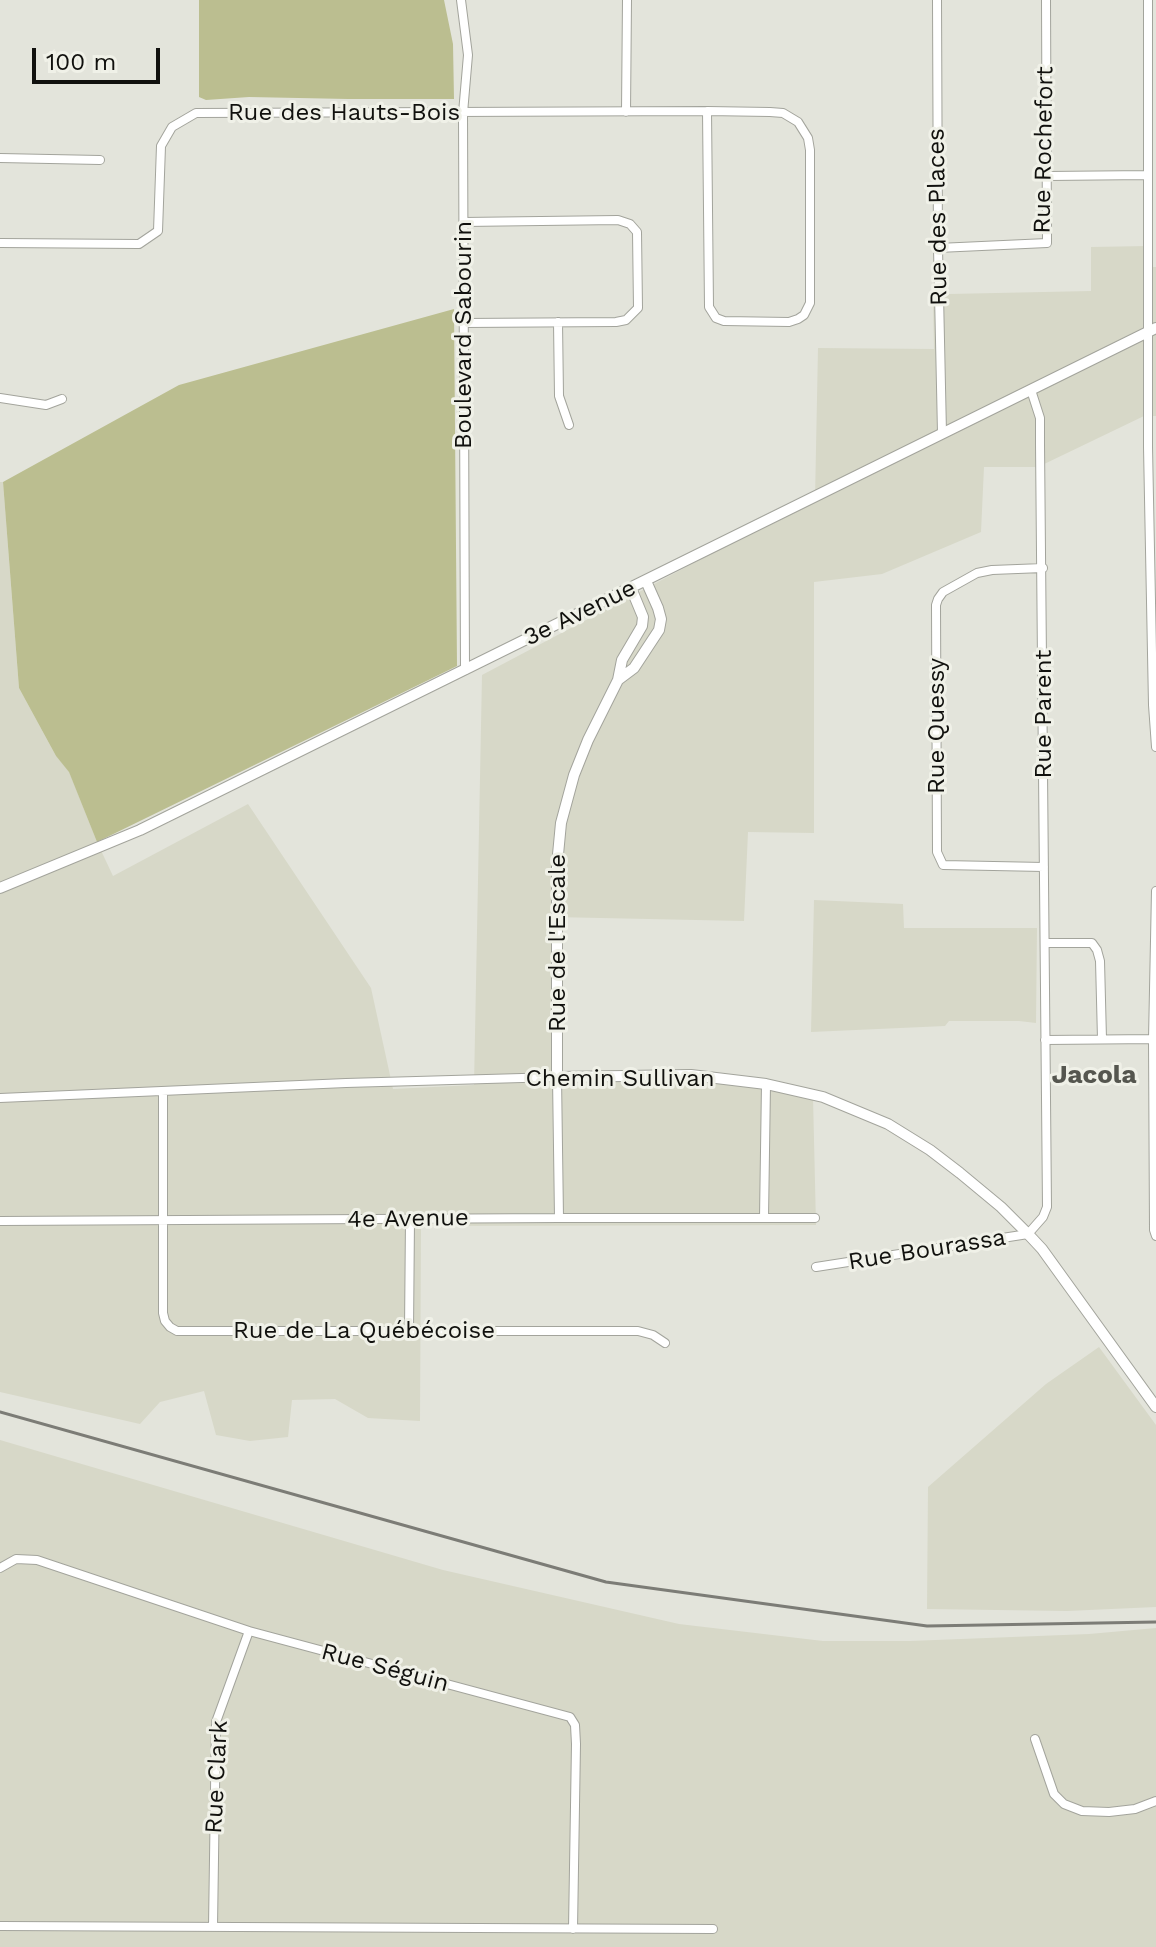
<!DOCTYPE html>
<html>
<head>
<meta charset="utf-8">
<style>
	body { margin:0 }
	#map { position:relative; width:1156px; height:1947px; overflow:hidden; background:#e3e4db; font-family:"Work Sans",sans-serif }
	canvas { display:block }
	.scale { position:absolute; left:32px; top:48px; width:128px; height:36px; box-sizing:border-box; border:4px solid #11110e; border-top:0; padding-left:10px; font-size:24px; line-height:28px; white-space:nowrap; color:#11110e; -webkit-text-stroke:6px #f0f1e8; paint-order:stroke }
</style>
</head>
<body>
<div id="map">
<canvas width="1156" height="1947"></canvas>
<div class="scale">100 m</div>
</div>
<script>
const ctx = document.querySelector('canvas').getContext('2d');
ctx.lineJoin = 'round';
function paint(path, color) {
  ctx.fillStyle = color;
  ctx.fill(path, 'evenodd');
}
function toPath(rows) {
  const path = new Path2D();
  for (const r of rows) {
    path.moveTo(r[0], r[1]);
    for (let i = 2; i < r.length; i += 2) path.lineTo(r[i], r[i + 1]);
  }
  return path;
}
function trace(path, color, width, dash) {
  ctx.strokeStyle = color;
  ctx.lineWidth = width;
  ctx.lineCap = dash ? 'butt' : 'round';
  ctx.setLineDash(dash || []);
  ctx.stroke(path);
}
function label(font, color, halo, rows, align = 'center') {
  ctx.font = font + ' "Work Sans",sans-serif';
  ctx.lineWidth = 6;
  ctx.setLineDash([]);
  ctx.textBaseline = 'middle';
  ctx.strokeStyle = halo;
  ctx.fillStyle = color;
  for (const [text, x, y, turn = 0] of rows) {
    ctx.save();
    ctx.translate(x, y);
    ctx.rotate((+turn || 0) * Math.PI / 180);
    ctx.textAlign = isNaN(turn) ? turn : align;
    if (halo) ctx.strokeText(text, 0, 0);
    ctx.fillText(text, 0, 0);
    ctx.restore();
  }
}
const built = toPath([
	[1147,246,1147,267,1156,267,1156,416,1144,416,1038,467,984,467,981,532,882,574,814,582,814,833,748,832,744,921,553,917,553,1080,751,1083,813,1097,816,1225,421,1226,420,1421,368,1418,335,1399,292,1400,288,1437,250,1441,216,1435,204,1391,160,1402,140,1424,0,1392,0,482,3,482,19,688,56,756,69,771,97,842,113,876,248,804,371,988,393,1089,474,1085,482,675,815,499,818,348,934,349,933,296,949,294,1091,291,1091,247],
	[814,900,903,904,904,928,1037,928,1036,1023,1019,1021,949,1021,945,1026,811,1032],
	[1099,1347,1156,1425,1156,1607,1067,1611,927,1609,928,1487,1046,1384],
	[0,1440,443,1570,679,1624,823,1641,910,1641,1089,1634,1156,1628,1156,1947,0,1947]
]);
const green = toPath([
	[199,0,444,0,453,44,454,99,348,99,249,97,206,100,199,97],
	[454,309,457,666,97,842,69,772,56,756,19,688,3,482,179,385]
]);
const minor = toPath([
	[461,0,468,55,463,113,465,670],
	[937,0,938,248,942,433],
	[1148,0,1148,447,1153,705,1156,747],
	[626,112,627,0],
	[0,158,100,160],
	[1048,176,1148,175],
	[464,222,618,220,630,224,637,232,638,308,626,320,616,322,464,323],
	[0,243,139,244,158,231,161,146,172,127,196,113,707,111,709,307,716,318,724,321,789,322,798,319,804,315,810,303,810,150,808,138,798,122,783,113,770,112,707,111],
	[938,248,1047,243,1046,0],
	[558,322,559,396,569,425],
	[0,398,46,405,62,399],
	[1043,568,992,570,977,573,943,592,938,599,936,605,937,852,943,865,1044,867],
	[1156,891,1153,1039,1154,1230,1156,1236],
	[1045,943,1092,943,1097,950,1100,961,1102,1039],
	[1045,1040,1156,1039],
	[163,1091,163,1313,165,1321,170,1327,177,1331,638,1331,653,1335,665,1343],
	[0,1098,346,1083,557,1077,559,1218],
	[764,1218,766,1084],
	[0,1221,559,1218,815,1218],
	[816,1267,1028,1234,1043,1217,1047,1207,1040,444,1040,418,1031,390],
	[409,1330,410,1219],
	[0,1568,16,1559,37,1560,249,1631,570,1717,575,1725,576,1744,573,1929],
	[1035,1739,1054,1794,1064,1804,1082,1811,1109,1812,1135,1809,1156,1801],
	[0,1926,713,1929],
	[213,1927,216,1722,249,1631]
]);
const major = toPath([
	[631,588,643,617,642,626,622,660,618,680,588,740,574,775,561,823,557,865,557,1077,691,1075,766,1084,823,1097,888,1124,930,1150,960,1173,1001,1207,1028,1234,1042,1249,1156,1407],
	[618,680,634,668,659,630,661,619,658,608,646,581],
	[0,888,140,830,1156,328]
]);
const rail = toPath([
	[0,1412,606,1582,927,1626,1156,1622]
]);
const streetNames = [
	["Rue des Hauts-Bois",344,113],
	["Rue Rochefort",1044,150,-89],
	["Rue des Places",938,217,-91],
	["Boulevard Sabourin",464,335,-90],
	["3e Avenue",580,613,-26],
	["Rue Parent",1044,714,-90],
	["Rue Quessy",937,726,-90],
	["Rue de l'Escale",558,943,-90],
	["Chemin Sullivan",620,1079],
	["4e Avenue",408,1219,-1],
	["Rue Bourassa",927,1250,-9],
	["Rue de La Québécoise",364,1331],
	["Rue Séguin",385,1668,15],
	["Rue Clark",217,1777,-87]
];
const neighbourhoodNames = [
	["Jacola",1094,1075]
];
paint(built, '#d7d8c8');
paint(green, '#bbbe90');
trace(minor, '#a3a49c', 10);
trace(major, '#a3a49c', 12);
trace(minor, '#fff', 8);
trace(major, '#fff', 10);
trace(rail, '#7c7c76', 3);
label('24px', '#11110e', '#f0f1e8', streetNames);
label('bold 26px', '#55564f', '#f0f1e8', neighbourhoodNames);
</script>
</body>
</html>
